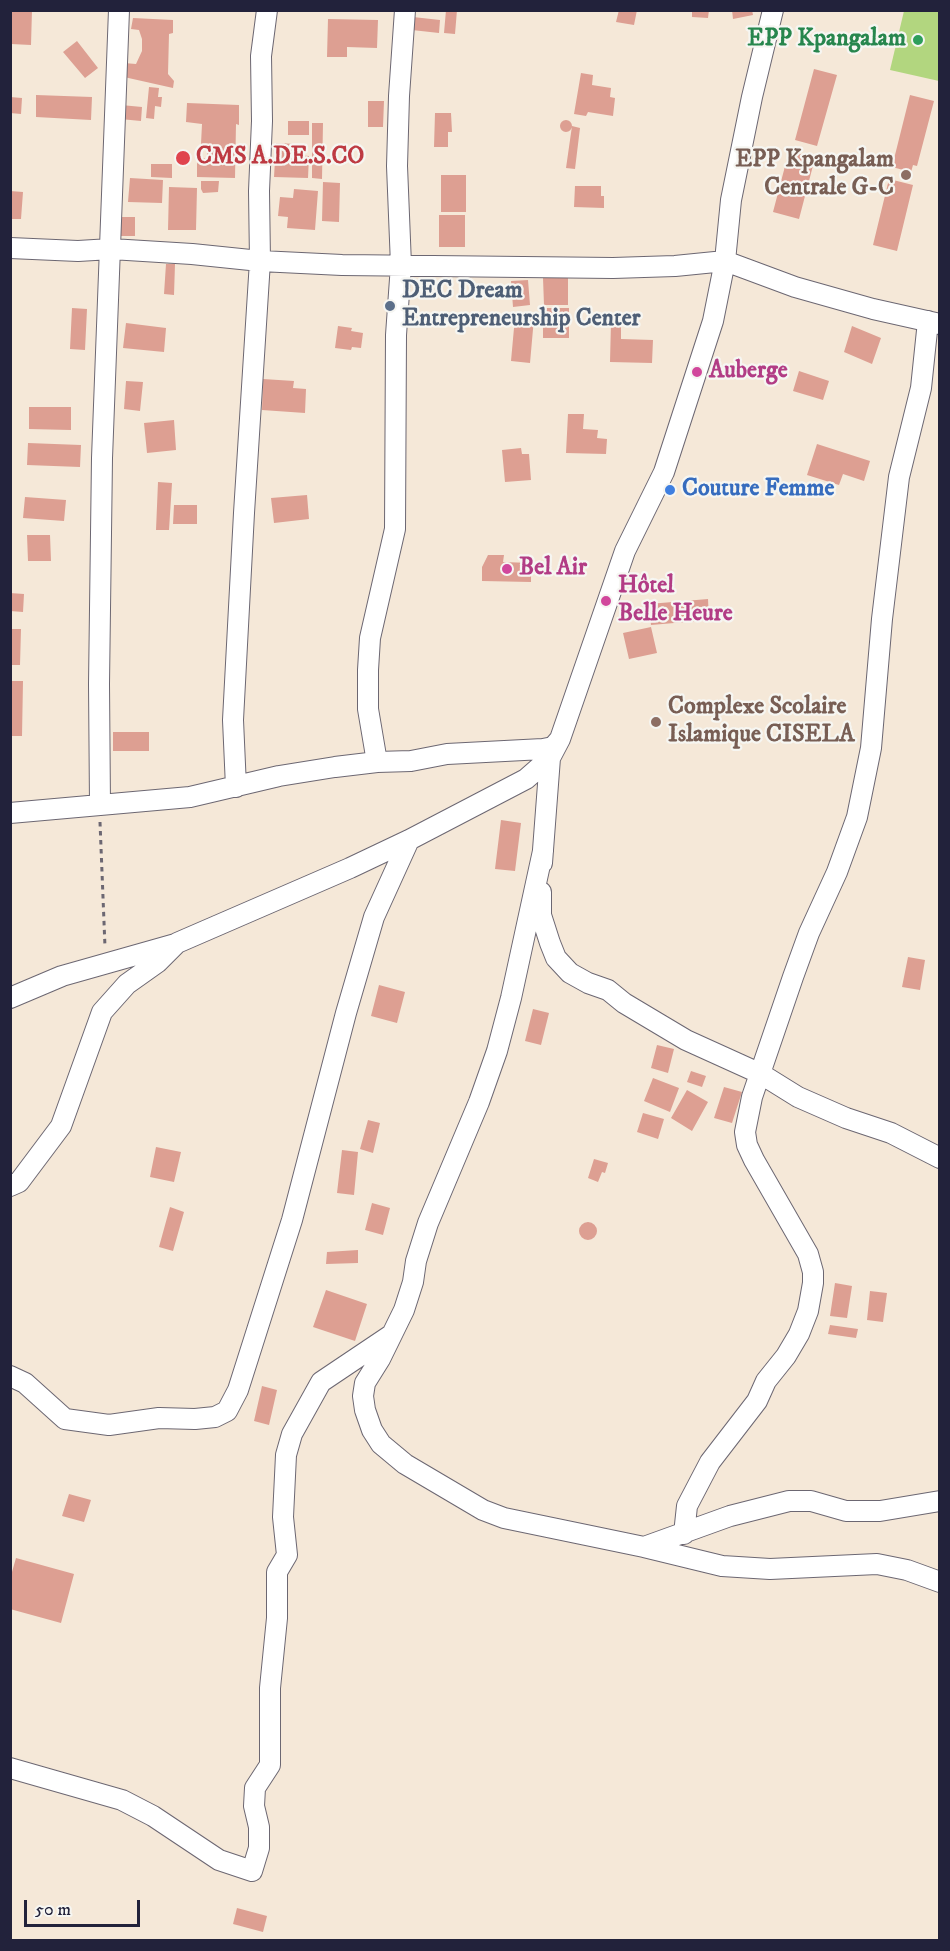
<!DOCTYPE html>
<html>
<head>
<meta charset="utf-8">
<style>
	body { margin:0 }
	#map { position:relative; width:950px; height:1951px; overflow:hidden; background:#f5e8d8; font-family:"IM FELL DW Pica",serif }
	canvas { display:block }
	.frame { position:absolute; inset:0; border:12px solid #22223b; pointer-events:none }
	.scale { position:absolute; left:24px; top:1900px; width:116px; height:27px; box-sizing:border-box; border:3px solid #22223b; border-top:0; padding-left:8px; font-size:18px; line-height:21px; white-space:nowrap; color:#22223b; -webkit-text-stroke:4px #f6f6f2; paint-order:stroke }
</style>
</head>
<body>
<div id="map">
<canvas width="950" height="1951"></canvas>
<div class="frame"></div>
<div class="scale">50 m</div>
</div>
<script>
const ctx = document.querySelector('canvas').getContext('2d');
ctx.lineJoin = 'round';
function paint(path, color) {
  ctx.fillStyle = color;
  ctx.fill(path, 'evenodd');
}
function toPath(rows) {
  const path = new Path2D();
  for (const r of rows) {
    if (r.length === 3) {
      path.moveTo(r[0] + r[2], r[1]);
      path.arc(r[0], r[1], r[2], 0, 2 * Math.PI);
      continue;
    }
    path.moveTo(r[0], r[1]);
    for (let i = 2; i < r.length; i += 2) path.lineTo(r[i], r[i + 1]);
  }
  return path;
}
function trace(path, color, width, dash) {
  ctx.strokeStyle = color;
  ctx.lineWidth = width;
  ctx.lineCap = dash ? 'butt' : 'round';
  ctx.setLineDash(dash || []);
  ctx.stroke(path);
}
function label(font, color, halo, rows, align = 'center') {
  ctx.font = font + ' "IM FELL DW Pica",serif';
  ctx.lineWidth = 4.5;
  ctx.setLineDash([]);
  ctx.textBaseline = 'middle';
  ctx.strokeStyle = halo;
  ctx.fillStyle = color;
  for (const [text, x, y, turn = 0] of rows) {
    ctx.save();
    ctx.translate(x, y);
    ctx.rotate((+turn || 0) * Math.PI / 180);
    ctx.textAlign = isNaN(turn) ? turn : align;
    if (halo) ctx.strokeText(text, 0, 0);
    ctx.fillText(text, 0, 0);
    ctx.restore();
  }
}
const green = toPath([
	[904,11,939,11,939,81,890,70]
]);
const building = toPath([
	[12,10,32,10,31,45,11,44],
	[446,10,457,10,455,34,444,33],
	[619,10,637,10,634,25,616,22],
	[692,10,709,10,708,18,692,17],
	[732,10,752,10,753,15,733,19],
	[413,17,440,20,439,33,412,30],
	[133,18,173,20,173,33,169,34,168,74,174,81,173,88,124,77,124,63,136,64,142,51,142,39,139,30,131,29],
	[328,19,378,20,377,48,347,47,347,57,327,57],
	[77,41,98,68,85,78,63,52],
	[814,69,837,75,817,146,795,140],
	[581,73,593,75,592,85,611,88,610,97,615,98,613,116,588,112,586,116,574,114],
	[149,87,159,88,158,97,162,97,161,107,155,106,154,119,146,118],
	[36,95,92,97,91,120,36,117],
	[910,95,934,101,917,166,913,165,911,172,892,167],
	[10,97,22,98,21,114,10,113],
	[368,101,384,101,383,127,368,127],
	[187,103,239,105,239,125,236,124,235,178,197,177,197,158,207,158,207,144,201,144,202,124,186,122],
	[121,105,142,107,141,121,120,119],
	[435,113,451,113,452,132,448,132,448,147,434,147],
	[566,126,6],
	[288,121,309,121,309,135,288,135],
	[312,123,323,123,322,179,312,178],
	[572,126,580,128,575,169,566,168],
	[276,143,296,144,296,155,309,156,308,178,274,177],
	[789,151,815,158,799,219,773,212],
	[151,164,172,164,172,178,151,177],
	[441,175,466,175,466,212,441,212],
	[130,178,163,180,162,203,128,202],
	[889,179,913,185,897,251,873,245],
	[201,181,219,181,218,192,203,193,201,189],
	[323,182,340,183,339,222,322,221],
	[575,186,601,186,601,196,604,196,604,208,574,207],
	[169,187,197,188,196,230,168,230],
	[294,189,318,191,315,230,287,228,288,217,278,216,280,197,293,198],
	[10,191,23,192,21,219,10,219],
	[439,215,465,215,465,247,439,247],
	[118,217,135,217,135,236,118,236],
	[166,264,175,264,174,295,164,294],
	[543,278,568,278,568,305,544,305],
	[528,280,530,305,513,307,511,281],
	[72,308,87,309,85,350,70,349],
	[543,308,569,308,569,338,543,338],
	[515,317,534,318,530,363,511,361],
	[611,322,621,323,621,339,653,340,652,363,610,362],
	[126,323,166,328,164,352,123,348],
	[338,326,352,328,351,331,363,333,361,348,352,347,351,350,335,348],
	[852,326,881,338,872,364,844,352],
	[799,371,829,381,823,400,793,391],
	[263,379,294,381,293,388,306,389,305,413,262,410],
	[126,381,143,382,140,411,124,409],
	[29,407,71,407,71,430,29,429],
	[568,414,584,414,583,429,598,430,597,438,607,439,606,454,566,453],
	[174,420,176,450,147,453,144,423],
	[28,443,81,445,80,467,27,465],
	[817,444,870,461,864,481,843,474,839,485,807,475],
	[521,448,522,454,529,454,531,480,505,482,502,450],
	[158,482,172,483,169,530,156,530],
	[307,495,309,519,274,523,271,498],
	[25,497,66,500,64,521,23,518],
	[174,505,197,505,197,524,173,524],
	[27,535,50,535,51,561,28,561],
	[488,555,504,555,503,562,531,563,531,582,482,581,482,567],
	[10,593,24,594,23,612,10,611],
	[708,599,709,620,651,625,649,604],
	[651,627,657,653,629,659,623,633],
	[10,629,21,629,20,665,10,665],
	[10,681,23,681,22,736,10,736],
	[113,732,149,732,149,751,113,751],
	[501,820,521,823,515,871,495,869],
	[908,957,925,960,920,990,902,987],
	[379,985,405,992,397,1023,371,1016],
	[533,1009,549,1013,541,1045,525,1041],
	[657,1045,674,1049,668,1073,651,1068],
	[691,1071,706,1076,702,1087,687,1082],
	[653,1078,679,1088,670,1112,644,1101],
	[724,1087,742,1092,732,1123,714,1118],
	[687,1090,708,1102,692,1131,671,1118],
	[643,1113,664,1119,658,1139,637,1132],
	[368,1120,380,1123,373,1153,360,1149],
	[156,1147,181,1152,174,1182,150,1177],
	[342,1150,358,1152,354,1195,337,1193],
	[594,1159,608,1163,605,1173,602,1172,598,1182,588,1178],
	[372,1203,390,1208,383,1235,365,1230],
	[170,1207,184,1212,173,1251,159,1247],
	[588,1231,9],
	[358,1250,358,1263,326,1264,327,1252],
	[835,1283,852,1286,847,1318,830,1316],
	[326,1290,367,1304,355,1341,313,1327],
	[870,1291,887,1293,883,1322,867,1320],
	[830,1325,858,1329,856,1338,828,1334],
	[262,1386,277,1390,269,1425,254,1421],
	[69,1494,91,1500,84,1522,62,1516],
	[16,1558,74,1574,61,1623,10,1609,10,1579],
	[237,1908,267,1916,263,1932,233,1924]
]);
const path = toPath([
	[100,822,105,947]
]);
const minor = toPath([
	[10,248,78,251,111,249,192,254,260,261,342,265,613,268,675,266,725,261,795,287,873,309,940,324],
	[377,762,368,709,368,670,370,638,395,529,396,335,401,265,397,166,399,96,405,10],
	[236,787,233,720,244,513,260,261,259,191,262,121,261,56,267,10],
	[100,805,99,684,102,458,119,10],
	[10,813,190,797,279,776,335,767,377,762,411,761,447,754,543,749,553,747,560,739],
	[543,851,511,998,497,1051,479,1102,428,1223,416,1261,413,1282,404,1310,380,1359,365,1383,363,1396,365,1410,372,1430,381,1444,405,1464,483,1510,504,1518,644,1547,730,1516,789,1501,811,1501,846,1511,880,1511,940,1501],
	[542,863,550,758],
	[541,892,541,915,550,943,556,958,570,973,588,983,608,990,624,1003,686,1040,761,1074,798,1097,846,1118,891,1133,940,1158],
	[10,998,62,976,175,944],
	[10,1186,19,1182,61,1126,102,1012,127,984,158,962,177,943,350,868,409,840,526,779,550,758,560,739,625,551,664,472,713,321,725,261,731,200,752,97,773,10],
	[10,1376,25,1383,65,1419,109,1425,159,1418,195,1419,215,1417,227,1411,238,1390,292,1220,346,1013,374,917,409,840],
	[684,1534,687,1506,710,1462,757,1401,766,1381,786,1356,799,1334,808,1311,813,1283,813,1272,808,1254,754,1160,747,1145,745,1132,752,1097,793,977,809,933,837,872,857,817,871,748,882,619,899,477,921,388,928,321],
	[644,1547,722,1566,770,1569,877,1564,907,1570,940,1582],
	[10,1768,122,1800,153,1816,219,1860,252,1871,259,1848,259,1827,254,1806,255,1788,270,1765,270,1688,277,1618,277,1572,287,1555,283,1517,286,1455,292,1434,321,1382,391,1335]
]);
const markers = [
	[918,40,6,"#2e9e5b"],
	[183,158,8,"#e0444e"],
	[906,175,6,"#8d6e63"],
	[390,306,6,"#5c6f8a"],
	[697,372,6,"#d1479c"],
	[670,490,6,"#3f7fe0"],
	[507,569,6,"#d1479c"],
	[606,601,6,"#d1479c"],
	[656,722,6,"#8d6e63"]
];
const leisureNames = [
	["EPP Kpangalam",906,40]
];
const healthNames = [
	["CMS A.DE.S.CO",196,158]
];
const educationNames = [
	["EPP Kpangalam",894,161],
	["Centrale G-C",894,189],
	["Complexe Scolaire",668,708,"left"],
	["Islamique CISELA",668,736,"left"]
];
const serviceNames = [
	["DEC Dream",402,292],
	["Entrepreneurship Center",402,320]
];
const hotelNames = [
	["Auberge",709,372],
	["Bel Air",519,569],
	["Hôtel",618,587],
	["Belle Heure",618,615]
];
const shopNames = [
	["Couture Femme",682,490]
];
paint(green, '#b2d67f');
paint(building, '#dd9f92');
trace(minor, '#6c6772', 22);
trace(path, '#6c6772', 3, [4.5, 4.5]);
trace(minor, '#fff', 20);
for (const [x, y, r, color] of markers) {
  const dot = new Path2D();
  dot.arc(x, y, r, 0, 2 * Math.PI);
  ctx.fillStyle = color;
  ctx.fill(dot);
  trace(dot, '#f6f6f2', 2);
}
label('bold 24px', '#27864d', '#f6f6f2', leisureNames, 'right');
label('bold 24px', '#be3a42', '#f6f6f2', healthNames, 'left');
label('bold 24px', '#785e54', '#f6f6f2', educationNames, 'right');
label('bold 24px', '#4e5e75', '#f6f6f2', serviceNames, 'left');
label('bold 24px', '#b23c85', '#f6f6f2', hotelNames, 'left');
label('bold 24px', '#366cbe', '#f6f6f2', shopNames, 'left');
</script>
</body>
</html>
